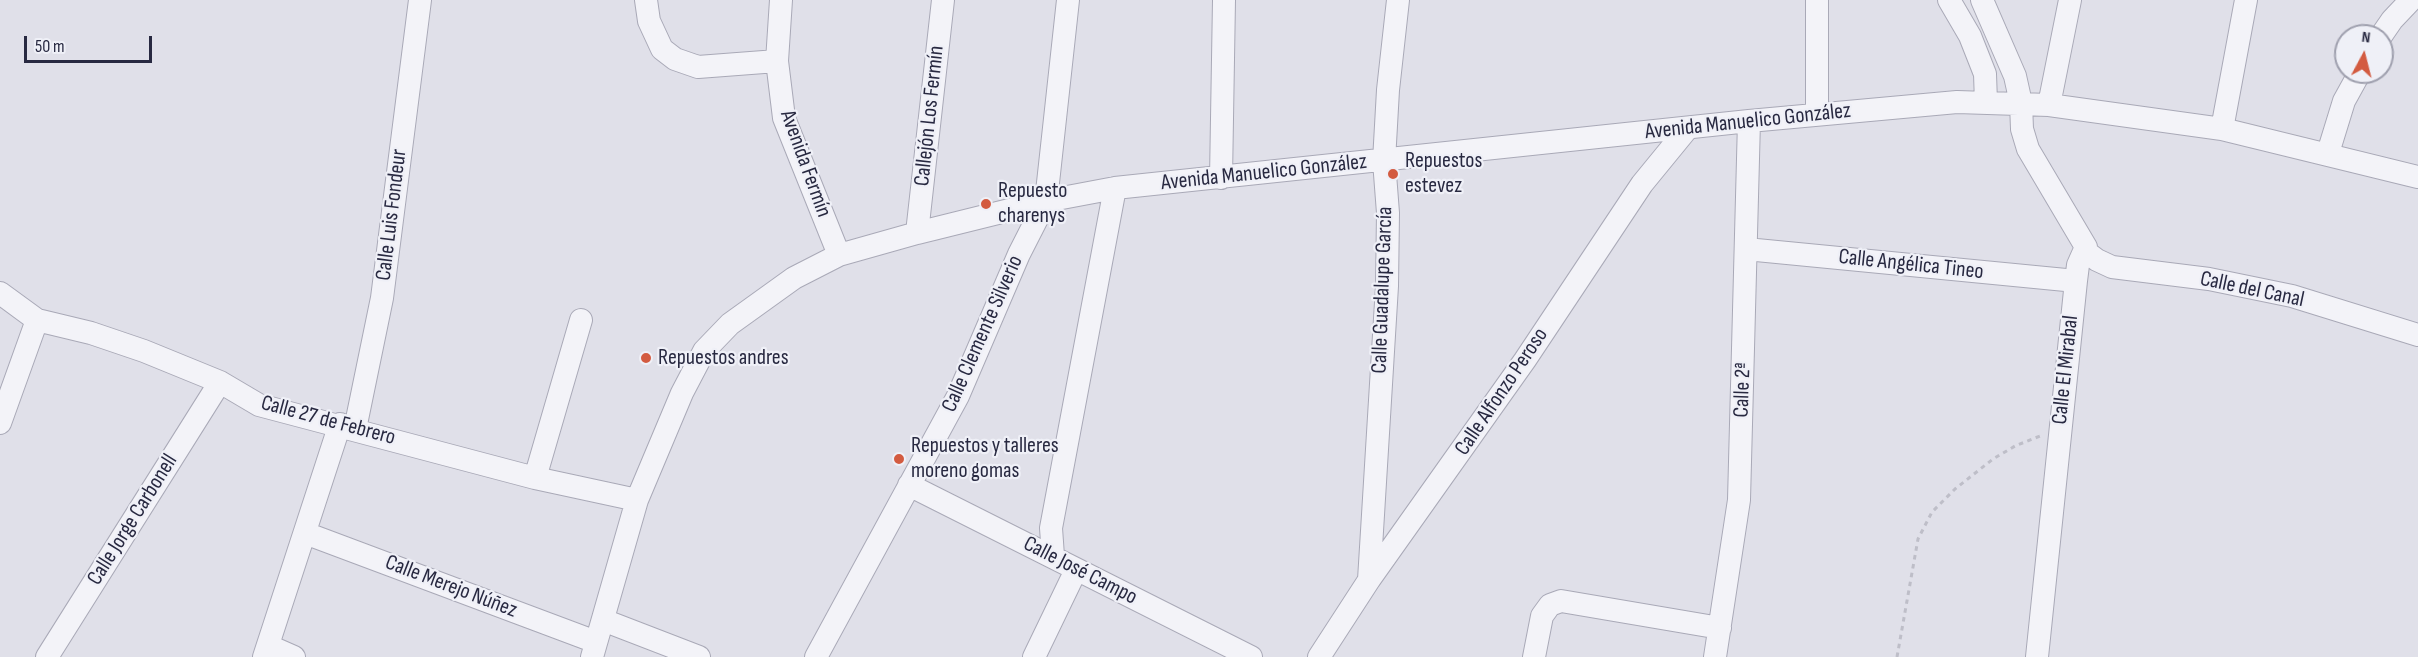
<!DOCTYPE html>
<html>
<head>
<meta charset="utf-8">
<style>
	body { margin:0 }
	#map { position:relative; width:2418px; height:657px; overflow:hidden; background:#e0e0e9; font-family:"Sofia Sans Condensed",sans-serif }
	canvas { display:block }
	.north { position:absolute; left:2334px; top:24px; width:60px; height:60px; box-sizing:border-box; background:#eff0f7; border:2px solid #9fa0ae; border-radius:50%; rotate:7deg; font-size:16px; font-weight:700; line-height:24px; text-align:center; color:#282941 }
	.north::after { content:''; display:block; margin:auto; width:21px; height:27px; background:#d35b40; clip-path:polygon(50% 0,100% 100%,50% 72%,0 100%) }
	.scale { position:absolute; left:24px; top:36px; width:128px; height:27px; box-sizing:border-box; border:3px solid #282941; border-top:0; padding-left:8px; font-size:18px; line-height:21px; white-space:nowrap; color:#282941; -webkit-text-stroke:4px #eff0f7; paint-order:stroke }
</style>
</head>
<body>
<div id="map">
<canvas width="2418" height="657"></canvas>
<div class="north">N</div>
<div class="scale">50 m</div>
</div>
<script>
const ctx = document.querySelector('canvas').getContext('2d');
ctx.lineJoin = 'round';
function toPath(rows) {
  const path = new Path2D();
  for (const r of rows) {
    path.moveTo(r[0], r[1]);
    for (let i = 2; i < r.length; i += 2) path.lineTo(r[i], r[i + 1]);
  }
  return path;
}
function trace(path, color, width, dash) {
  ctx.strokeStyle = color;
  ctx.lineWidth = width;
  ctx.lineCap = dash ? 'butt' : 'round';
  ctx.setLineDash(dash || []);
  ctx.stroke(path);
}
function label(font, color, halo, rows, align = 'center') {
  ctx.font = font + ' "Sofia Sans Condensed",sans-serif';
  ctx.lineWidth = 4.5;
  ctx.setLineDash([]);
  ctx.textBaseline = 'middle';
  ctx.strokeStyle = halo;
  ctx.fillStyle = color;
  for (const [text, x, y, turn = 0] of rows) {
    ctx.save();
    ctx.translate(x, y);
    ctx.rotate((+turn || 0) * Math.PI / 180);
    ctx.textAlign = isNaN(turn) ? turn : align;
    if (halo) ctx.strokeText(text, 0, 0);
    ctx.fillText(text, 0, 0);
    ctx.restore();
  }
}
const path = toPath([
	[1897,657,1918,539,1932,512,1955,489,1993,459,2015,446,2040,436]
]);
const minor = toPath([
	[646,0,649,21,662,49,675,59,698,67,777,61],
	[781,0,777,61,784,118,839,255],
	[1949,0,1970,36,1985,74,1986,102],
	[1982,0,2015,76,2021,103,2022,129,2028,149,2086,247,2078,265,2076,281,2037,657],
	[2381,36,2392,20,2411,0],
	[2049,105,2070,0],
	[1817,114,1817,0],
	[2222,129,2246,0],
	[2328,153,2344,101,2360,72],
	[1221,178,1224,0],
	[917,233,943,0],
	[1746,249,2076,281],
	[2085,251,2097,260,2112,267,2209,279,2292,296,2418,335],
	[0,293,37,320,91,333,144,351,220,382,259,405,535,478,637,500],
	[0,423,37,320],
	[355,429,382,298,420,0],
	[535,478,581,320],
	[909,485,1251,657],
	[305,533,596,642],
	[1053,556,1051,528,1115,188],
	[1369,580,1387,286,1388,213,1384,161,1388,90,1398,0],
	[603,620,699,657],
	[269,646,294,657],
	[47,657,220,382],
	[264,657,340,424],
	[592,657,637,500,682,393,704,351,730,324,794,278,839,255,917,233,1046,201,1115,188,1749,121,1957,102,2049,105,2222,129,2418,177],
	[816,657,958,396,1019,254,1046,201,1068,0],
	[1034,657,1076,570],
	[1319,657,1369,580,1525,360,1642,184,1687,129],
	[1534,657,1542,616,1550,605,1561,601,1720,628],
	[1715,657,1739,500,1749,121]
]);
const markers = [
	[1393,174,6,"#d35b40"],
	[986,204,6,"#d35b40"],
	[646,358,6,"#d35b40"],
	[899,459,6,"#d35b40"]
];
const streetNames = [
	["Callejón Los Fermín",930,116,-84],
	["Avenida Manuelico González",1748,122,-6],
	["Avenida Fermín",805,164,70],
	["Avenida Manuelico González",1264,173,-6],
	["Calle Luis Fondeur",392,215,-83],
	["Calle Angélica Tineo",1911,265,6],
	["Calle Guadalupe García",1383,290,-88],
	["Calle del Canal",2252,290,12],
	["Calle Clemente Silverio",983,334,-66],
	["Calle El Mirabal",2066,370,-84],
	["Calle 2ª",1743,390,-88],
	["Calle Alfonzo Peroso",1502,392,-56],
	["Calle 27 de Febrero",328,421,15],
	["Calle Jorge Carbonell",133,520,-58],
	["Calle José Campo",1080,571,27],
	["Calle Merejo Núñez",451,587,21]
];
const poiNames = [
	["Repuestos",1405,161],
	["estevez",1405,186],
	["Repuesto",998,191],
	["charenys",998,216],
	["Repuestos andres",658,358],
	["Repuestos y talleres",911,446],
	["moreno gomas",911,471]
];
trace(minor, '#a9a9b7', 24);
trace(path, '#bebec8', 3, [4.5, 4.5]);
trace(minor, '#f3f3f8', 22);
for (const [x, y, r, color] of markers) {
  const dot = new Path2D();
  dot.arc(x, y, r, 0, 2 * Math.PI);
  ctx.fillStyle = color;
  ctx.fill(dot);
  trace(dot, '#eff0f7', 2);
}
label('22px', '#282941', '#eff0f7', streetNames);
label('22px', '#282941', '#eff0f7', poiNames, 'left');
</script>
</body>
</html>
